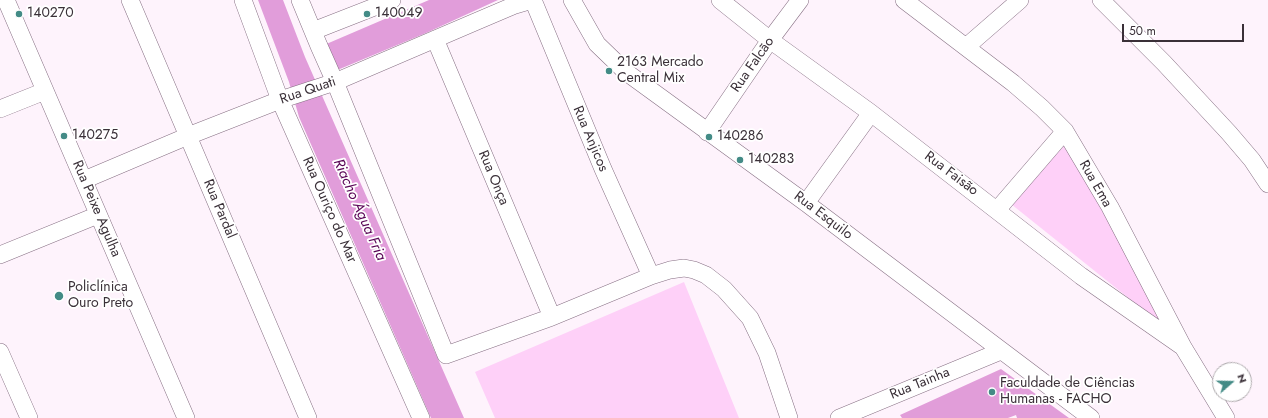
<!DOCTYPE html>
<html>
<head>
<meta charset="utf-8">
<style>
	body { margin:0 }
	#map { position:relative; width:1268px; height:418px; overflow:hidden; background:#fef3fc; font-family:Jost,sans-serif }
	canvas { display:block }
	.north { position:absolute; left:1212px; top:362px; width:40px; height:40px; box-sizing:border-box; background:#fff; border:1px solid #b0acaf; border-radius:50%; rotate:70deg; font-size:11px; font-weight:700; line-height:16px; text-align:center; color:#3a3038 }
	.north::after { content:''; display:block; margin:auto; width:14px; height:18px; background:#438b86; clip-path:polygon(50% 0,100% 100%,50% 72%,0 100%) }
	.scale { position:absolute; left:1122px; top:24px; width:122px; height:18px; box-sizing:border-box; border:2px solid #3a3038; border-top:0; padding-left:5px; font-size:12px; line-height:14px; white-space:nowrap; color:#3a3038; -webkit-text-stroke:3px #fff; paint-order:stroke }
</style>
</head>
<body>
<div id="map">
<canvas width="1268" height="418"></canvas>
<div class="north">N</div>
<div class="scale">50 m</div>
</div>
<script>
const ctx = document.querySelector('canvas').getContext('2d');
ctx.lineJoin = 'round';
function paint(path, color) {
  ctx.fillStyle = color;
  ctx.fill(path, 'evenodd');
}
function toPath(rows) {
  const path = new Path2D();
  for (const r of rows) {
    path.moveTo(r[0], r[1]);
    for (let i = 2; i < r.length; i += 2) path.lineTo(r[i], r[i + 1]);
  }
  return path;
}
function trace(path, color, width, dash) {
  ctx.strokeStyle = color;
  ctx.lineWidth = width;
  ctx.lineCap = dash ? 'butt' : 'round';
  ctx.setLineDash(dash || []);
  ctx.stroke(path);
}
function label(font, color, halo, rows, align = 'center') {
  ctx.font = font + ' Jost,sans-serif';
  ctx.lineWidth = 3.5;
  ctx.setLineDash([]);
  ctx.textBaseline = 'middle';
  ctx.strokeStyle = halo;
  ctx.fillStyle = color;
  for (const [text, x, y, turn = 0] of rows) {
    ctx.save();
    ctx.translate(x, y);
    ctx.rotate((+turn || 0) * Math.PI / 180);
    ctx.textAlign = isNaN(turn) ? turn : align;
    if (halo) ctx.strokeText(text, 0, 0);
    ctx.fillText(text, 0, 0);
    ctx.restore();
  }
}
const green = toPath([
	[1065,145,1171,332,1011,204],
	[684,282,739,418,495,418,475,372]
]);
const forest = toPath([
	[1001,369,1069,418,1017,418,1016,415,1008,418,902,418,900,415]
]);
const water = toPath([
	[258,0,283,0,305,57,464,418,431,418,299,117,289,82],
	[429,0,498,0,426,33,335,71,324,45]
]);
const minor = toPath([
	[6,0,186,418],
	[130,0,308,418],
	[243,0,280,100,421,418],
	[300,0,319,46,335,82,446,355,552,317,651,276,670,270,684,268,694,270,706,275,724,289,750,318,767,353,789,418],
	[533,0,603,169,651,276],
	[572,0,597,44,626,72,806,203,1091,418],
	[720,0,770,40,871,113,1081,276,1183,347],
	[904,0,1013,83,1042,108,1065,131,1110,207,1183,347,1226,418],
	[1101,0,1164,63,1229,133,1252,160,1268,184],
	[313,31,392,0],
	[435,39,552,317],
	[966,47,1020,0],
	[0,109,45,91],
	[707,132,770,40,800,0],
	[84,180,188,136,280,100,335,82,475,22,515,5,532,0],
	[806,203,871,113],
	[997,210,1065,131],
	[0,255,98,215],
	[0,352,29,418],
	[839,418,1001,351]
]);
const markers = [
	[19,14,4,"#438b86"],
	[367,14,4,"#438b86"],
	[609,71,4,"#438b86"],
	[64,136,4,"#438b86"],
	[709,137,4,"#438b86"],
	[740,160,4,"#438b86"],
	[59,296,5,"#438b86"],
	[992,392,4,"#438b86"]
];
const poiNames = [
	["140270",27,14],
	["140049",375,14],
	["2163 Mercado",617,63],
	["Central Mix",617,79],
	["140275",72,136],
	["140286",717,137],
	["140283",748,160],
	["Policlínica",68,288],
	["Ouro Preto",68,304],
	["Faculdade de Ciências",1000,384],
	["Humanas - FACHO",1000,400]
];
const streetNames = [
	["Rua Falcão",753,65,-55],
	["Rua Quati",308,91,-19],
	["Rua Anjicos",590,139,67],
	["Rua Faisão",951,174,37],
	["Rua Onça",493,178,67],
	["Rua Ema",1095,184,60],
	["Rua Peixe Agulha",96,209,67],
	["Rua Pardal",219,209,67],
	["Rua Ouriço do Mar",329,210,66],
	["Rua Esquilo",823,216,37],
	["Rua Tainha",920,384,-22]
];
const waterNames = [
	["Riacho Água Fria",359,210,66]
];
paint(green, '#fed0f8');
paint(forest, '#e19dd9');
paint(water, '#e19dda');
trace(minor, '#866f83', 18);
trace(minor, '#fff', 17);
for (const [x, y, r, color] of markers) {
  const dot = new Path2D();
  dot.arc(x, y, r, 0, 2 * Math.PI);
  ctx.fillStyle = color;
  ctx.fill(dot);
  trace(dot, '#fff', 1.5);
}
label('14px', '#3a3038', '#fff', poiNames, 'left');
label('14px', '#3a3038', '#fff', streetNames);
label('italic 15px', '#590556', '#fff', waterNames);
</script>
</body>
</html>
